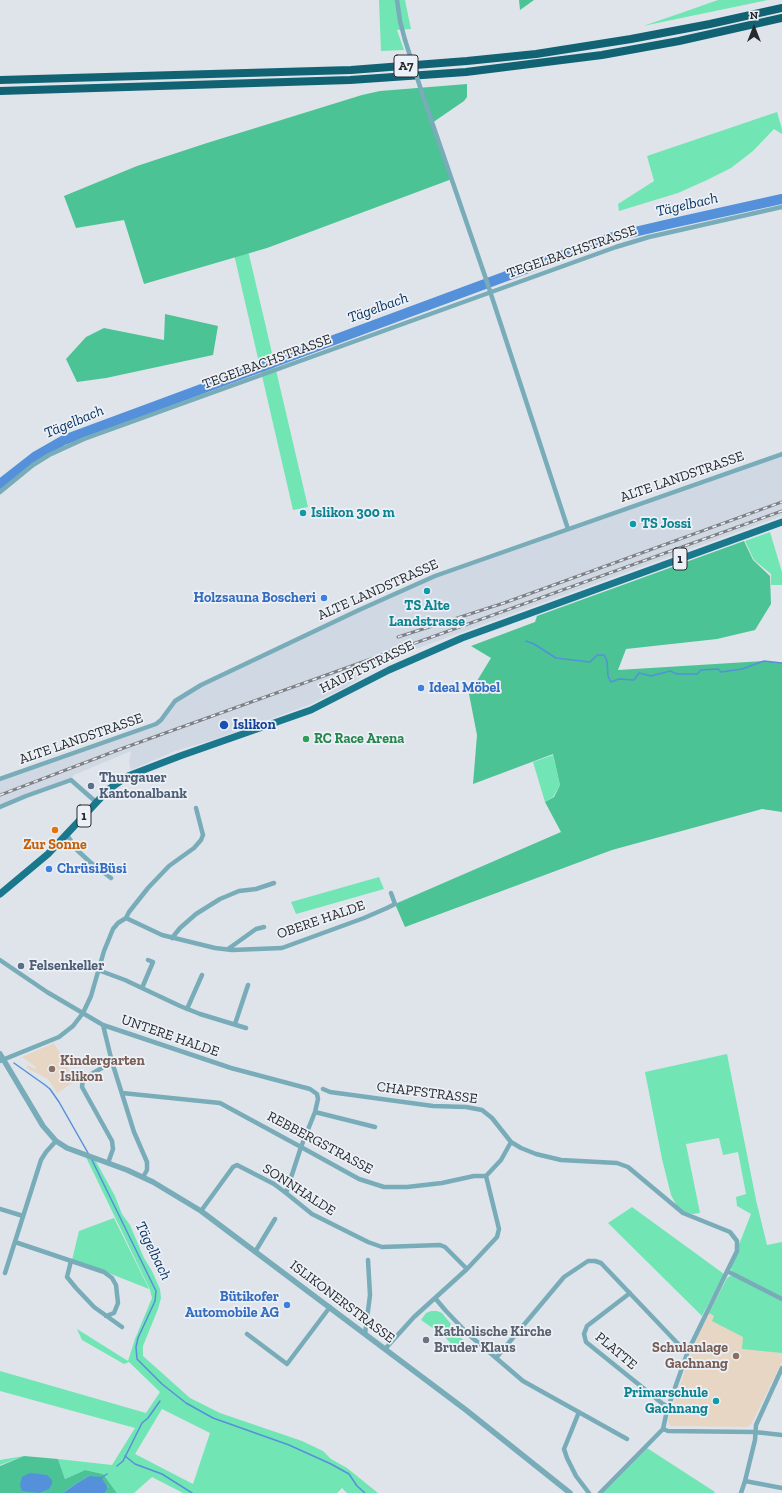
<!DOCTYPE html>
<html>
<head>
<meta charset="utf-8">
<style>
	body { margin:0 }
	#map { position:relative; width:782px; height:1493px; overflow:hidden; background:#dfe4ea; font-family:"Zilla Slab",serif }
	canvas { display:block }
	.north { position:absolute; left:734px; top:8px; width:40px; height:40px; -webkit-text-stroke:3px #ecf1f7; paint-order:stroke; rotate:0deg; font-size:11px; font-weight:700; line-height:16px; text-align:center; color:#28292c }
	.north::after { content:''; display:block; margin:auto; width:14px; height:18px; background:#28292c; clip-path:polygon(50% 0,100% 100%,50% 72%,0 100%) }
</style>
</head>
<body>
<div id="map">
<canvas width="782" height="1493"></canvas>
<div class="north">N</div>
</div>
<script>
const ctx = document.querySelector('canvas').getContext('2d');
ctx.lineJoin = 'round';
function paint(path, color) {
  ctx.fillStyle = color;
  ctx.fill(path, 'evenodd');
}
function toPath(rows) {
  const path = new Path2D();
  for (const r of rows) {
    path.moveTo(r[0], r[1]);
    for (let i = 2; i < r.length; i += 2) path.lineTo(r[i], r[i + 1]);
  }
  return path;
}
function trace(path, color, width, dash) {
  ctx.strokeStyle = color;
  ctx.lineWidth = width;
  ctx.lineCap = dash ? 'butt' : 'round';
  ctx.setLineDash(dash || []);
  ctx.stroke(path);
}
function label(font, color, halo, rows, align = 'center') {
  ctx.font = font + ' "Zilla Slab",serif';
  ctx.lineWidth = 3.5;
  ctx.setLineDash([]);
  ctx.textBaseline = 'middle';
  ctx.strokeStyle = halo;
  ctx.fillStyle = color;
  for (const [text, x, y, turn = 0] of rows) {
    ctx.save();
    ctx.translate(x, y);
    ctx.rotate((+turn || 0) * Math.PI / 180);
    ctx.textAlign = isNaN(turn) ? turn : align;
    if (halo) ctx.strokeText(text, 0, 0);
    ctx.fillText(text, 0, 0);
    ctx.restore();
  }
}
const built = toPath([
	[782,454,782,516,388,659,346,687,311,704,276,717,216,739,175,751,131,770,129,762,131,751,74,775,71,780,0,807,0,779,156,724,175,701,201,685,435,576]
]);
const education = toPath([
	[54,1043,76,1081,57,1093,48,1079,26,1068,28,1065,35,1069,36,1067,22,1057],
	[730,1276,733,1276,782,1301,782,1362,752,1423,748,1427,671,1426,669,1424,668,1420,688,1361,700,1329,727,1278]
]);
const green = toPath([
	[379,0,405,0,411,29,397,30,404,50,381,51],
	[718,0,768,0,643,26,681,13],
	[777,112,782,129,782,134,774,129,753,151,731,168,707,180,678,193,619,211,618,204,654,181,647,156],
	[247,246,308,507,293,510,233,250],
	[770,532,782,572,782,585,771,585,771,574,754,560,745,541],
	[553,755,560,785,553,797,545,802,533,762],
	[379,877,384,889,296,914,291,902],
	[727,1054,756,1200,767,1245,782,1242,782,1297,733,1272,731,1269,731,1265,751,1214,737,1206,736,1197,746,1194,738,1152,723,1155,719,1138,686,1144,700,1213,692,1214,685,1212,677,1206,671,1195,662,1159,645,1072],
	[85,1155,94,1158,115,1196,122,1214,130,1225,144,1258,152,1271,160,1289,161,1298,158,1309,143,1346,143,1356,190,1398,220,1413,302,1441,323,1451,331,1459,347,1468,378,1493,347,1493,342,1488,337,1493,183,1493,152,1477,134,1493,117,1493,103,1474,85,1470,65,1479,58,1459,112,1465,135,1428,0,1391,0,1371,146,1413,160,1392,129,1362,124,1364,82,1340,77,1329,128,1361,135,1339,152,1298,150,1290],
	[162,1409,210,1433,193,1484,135,1454],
	[632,1207,724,1274,702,1316,608,1223],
	[114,1218,149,1289,106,1272,72,1260,79,1231],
	[730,1276,733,1276,782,1301,782,1353,742,1349,743,1337,712,1321,714,1316,709,1313,727,1278],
	[431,1311,437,1311,442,1313,451,1324,450,1326,463,1340,456,1349,444,1336,421,1320,426,1313],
	[647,1448,715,1492,714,1493,603,1493],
	[24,1456,0,1465,0,1466,0,1460]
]);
const forest = toPath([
	[519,0,534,0,520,10],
	[467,84,467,97,464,101,432,123,452,179,267,248,144,284,124,220,76,228,64,196,137,166,207,143,362,95,380,91],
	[165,314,218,326,213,355,106,378,77,382,66,359,86,337,104,328,164,340],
	[744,541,753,560,770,576,771,604,755,630,717,639,626,649,618,670,764,661,782,663,782,812,762,809,612,850,405,927,395,904,561,832,545,802,554,797,560,785,553,754,473,784,477,735,469,694,491,658,471,646,535,622,537,616],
	[24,1456,58,1459,65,1479,85,1470,103,1474,117,1493,105,1493,108,1487,89,1476,77,1483,63,1493,0,1493,0,1466]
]);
const water = toPath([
	[30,1473,47,1475,52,1480,52,1484,49,1489,39,1493,22,1491,20,1485,22,1477],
	[89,1476,101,1477,108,1488,105,1493,63,1493,77,1483]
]);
const stream = toPath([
	[526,641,534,644,556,658,590,662,597,655,604,655,607,661,608,676,611,682,619,679,634,680,639,673,651,676,670,671,677,674,697,674,701,670,718,669,721,672,742,669,764,661,782,663],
	[14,1063,45,1085,50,1089,59,1102,88,1153],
	[91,1158,156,1291,155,1301,138,1338,136,1347,137,1359,162,1384,186,1403,213,1418,289,1445,331,1464,349,1474,357,1486,365,1493],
	[125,1456,135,1464,162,1474,192,1493],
	[117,1466,123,1461,142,1423,148,1418,160,1401],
	[101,1478,107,1474]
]);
const river = toPath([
	[0,484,36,456,64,440,593,244,613,237,673,223,782,199]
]);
const minor = toPath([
	[397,0,400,21,405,40],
	[423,96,486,279,568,529],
	[0,492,33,465,49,455,84,439,616,247,649,237,782,207],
	[0,779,156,724,161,720,175,701,201,685,359,610,435,576,782,454],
	[0,807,26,796,71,780,96,802],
	[67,835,77,850,90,862,111,878],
	[126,918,162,935,215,948,232,950,282,948,364,918,387,908,395,904,391,893],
	[126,918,129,912,148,888,169,866,194,848,201,840,203,835,196,808],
	[172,938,180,928,196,914,220,899,239,891,256,889,274,883],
	[228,949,256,929,264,927],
	[0,960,47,992,103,1025,112,1062,134,1132,147,1162,147,1170,143,1177],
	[98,970,125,980,180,1006,200,1014,246,1028],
	[142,988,153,962,148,960],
	[187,1009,202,975],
	[235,1024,248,985],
	[103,1025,231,1068,310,1089,317,1094,318,1099,315,1112,301,1147,286,1193],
	[0,1061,59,1037,73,1026,83,1013,91,996,104,951,113,929,118,923,126,918],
	[323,1089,330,1092,433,1106,466,1107,482,1110,492,1118,511,1142,521,1148,536,1154,561,1160,617,1163,628,1167,683,1213,730,1232,737,1241,737,1251,688,1351,670,1402,668,1406,663,1429],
	[122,1093,220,1103,301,1147,359,1179,384,1187,407,1187,442,1183,474,1176,486,1176],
	[315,1112,375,1127],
	[108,1163,113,1149,112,1141,82,1087,83,1079,112,1062],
	[0,1209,23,1216],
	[201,1211,233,1167,237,1165,274,1184,286,1193,312,1214,368,1242,382,1247,440,1245,445,1247,467,1269],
	[15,1242,104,1272,112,1278,116,1285,118,1303,114,1313,106,1316],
	[255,1252,275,1219],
	[71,1261,67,1277,76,1288,94,1307,122,1327],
	[727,1271,782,1299],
	[5,1273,41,1160,46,1152,56,1141],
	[630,1293,587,1326,584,1334,586,1342,663,1404,668,1406],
	[435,1298,467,1269,497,1237,499,1229,486,1176,501,1160,511,1142],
	[247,1334,287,1364,330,1307],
	[365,1334,370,1295,368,1260],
	[385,1349,414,1317,435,1298,446,1311,468,1334,523,1381,627,1439],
	[496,1358,564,1277,588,1261,595,1261,601,1263,683,1349,688,1351],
	[579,1412,564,1449,567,1458,576,1476,589,1493],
	[663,1429,668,1431,755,1432,782,1435],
	[745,1481,755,1440,756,1425,782,1368],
	[600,1493,663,1429],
	[741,1493,745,1481,782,1488]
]);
const tertiary = toPath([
	[0,1054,43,1126,56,1141,67,1148,127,1170,153,1182,201,1211,466,1410,570,1493]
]);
const primary = toPath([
	[0,894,48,854,109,789,128,776,180,756,311,710,389,670,462,638,782,522]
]);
const motorway = toPath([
	[0,80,351,70,467,61,536,54,631,39,710,24,782,8],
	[0,91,350,80,466,72,602,55,679,41,782,18]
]);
const rail = toPath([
	[398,637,504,603,782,502],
	[0,795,118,750,782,511]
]);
const minorBridge = toPath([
	[405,40,423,96]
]);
const markers = [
	[303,513,4,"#0f9aa8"],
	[633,524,4,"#0f9aa8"],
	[427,591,4,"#0f9aa8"],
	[324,598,4,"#3f7fe0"],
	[421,688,4,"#3f7fe0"],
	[224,725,5,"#1a4fb4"],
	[306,739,4,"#2e9e5b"],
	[91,786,4,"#5c6f8a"],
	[55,830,4,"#e8710a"],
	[49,869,4,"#3f7fe0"],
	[21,966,4,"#5c6f8a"],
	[52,1069,4,"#8d6e63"],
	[287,1305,4,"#3f7fe0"],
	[426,1340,4,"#6b7280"],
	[736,1356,4,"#8d6e63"],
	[716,1401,4,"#0f9aa8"]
];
const shields = [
	[406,66,24],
	[680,559,14],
	[84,816,14]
];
const shieldNames = [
	["A7",406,66],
	["1",680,559],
	["1",84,816]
];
const streetNames = [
	["TEGELBACHSTRASSE",572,252,-19],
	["TEGELBACHSTRASSE",267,362,-20],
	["ALTE LANDSTRASSE",682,477,-19],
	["ALTE LANDSTRASSE",378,590,-24],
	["HAUPTSTRASSE",367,667,-26],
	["ALTE LANDSTRASSE",81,739,-19],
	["OBERE HALDE",321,920,-19],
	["UNTERE HALDE",170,1036,19],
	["CHAPFSTRASSE",427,1093,7],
	["REBBERGSTRASSE",320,1143,28],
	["SONNHALDE",299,1190,33],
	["ISLIKONERSTRASSE",342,1302,37],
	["PLATTE",616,1351,40]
];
const cultureNames = [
	["Islikon 300 m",311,513],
	["TS Jossi",641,524],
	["TS Alte",427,606,"center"],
	["Landstrasse",427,622,"center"],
	["Primarschule",708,1393,"right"],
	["Gachnang",708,1409,"right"]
];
const shopNames = [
	["Holzsauna Boscheri",316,598],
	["Ideal Möbel",429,688,"left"],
	["ChrüsiBüsi",57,869,"left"],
	["Bütikofer",279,1297],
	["Automobile AG",279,1313]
];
const transitNames = [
	["Islikon",233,725]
];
const leisureNames = [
	["RC Race Arena",314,739]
];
const serviceNames = [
	["Thurgauer",99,778],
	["Kantonalbank",99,794],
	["Felsenkeller",29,966]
];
const foodNames = [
	["Zur Sonne",55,845]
];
const educationNames = [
	["Kindergarten",60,1061],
	["Islikon",60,1077],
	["Schulanlage",728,1348,"right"],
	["Gachnang",728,1364,"right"]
];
const worshipNames = [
	["Katholische Kirche",434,1332],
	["Bruder Klaus",434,1348]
];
const waterNames = [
	["Tägelbach",687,205,-13],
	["Tägelbach",378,308,-20],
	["Tägelbach",74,422,-23],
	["Tägelbach",153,1251,64]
];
paint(built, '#d0d8e4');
paint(education, '#e8d6c5');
paint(green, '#71e5b4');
paint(forest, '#4bc394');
paint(water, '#5590da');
trace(stream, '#5590da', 1.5);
trace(river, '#5590da', 10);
trace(minor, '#78acb9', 4.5);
trace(tertiary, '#78acb9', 5.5);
trace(primary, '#1a788c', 7);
trace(motorway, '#116374', 8);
trace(rail, '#7d8084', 3);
trace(rail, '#ecf1f7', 1.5, [4.5]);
trace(minorBridge, '#78acb9', 4.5);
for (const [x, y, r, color] of markers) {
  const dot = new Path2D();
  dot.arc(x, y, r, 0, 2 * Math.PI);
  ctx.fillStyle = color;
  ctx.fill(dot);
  trace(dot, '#ecf1f7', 1.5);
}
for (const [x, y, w] of shields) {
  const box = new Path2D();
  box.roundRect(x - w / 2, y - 11, w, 22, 3);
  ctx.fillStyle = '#ecf1f7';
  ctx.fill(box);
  trace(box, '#28292c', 1);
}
label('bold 13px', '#28292c', null, shieldNames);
label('14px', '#28292c', '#ecf1f7', streetNames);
label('bold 14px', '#0d838f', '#ecf1f7', cultureNames, 'left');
label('bold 14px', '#366cbe', '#ecf1f7', shopNames, 'right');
label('bold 14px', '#164399', '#ecf1f7', transitNames, 'left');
label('bold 14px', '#27864d', '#ecf1f7', leisureNames, 'left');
label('bold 14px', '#4e5e75', '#ecf1f7', serviceNames, 'left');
label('bold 14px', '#c56008', '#ecf1f7', foodNames);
label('bold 14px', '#785e54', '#ecf1f7', educationNames, 'left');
label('bold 14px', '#5b616d', '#ecf1f7', worshipNames, 'left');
label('italic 15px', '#052f5e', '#ecf1f7', waterNames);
</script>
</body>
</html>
